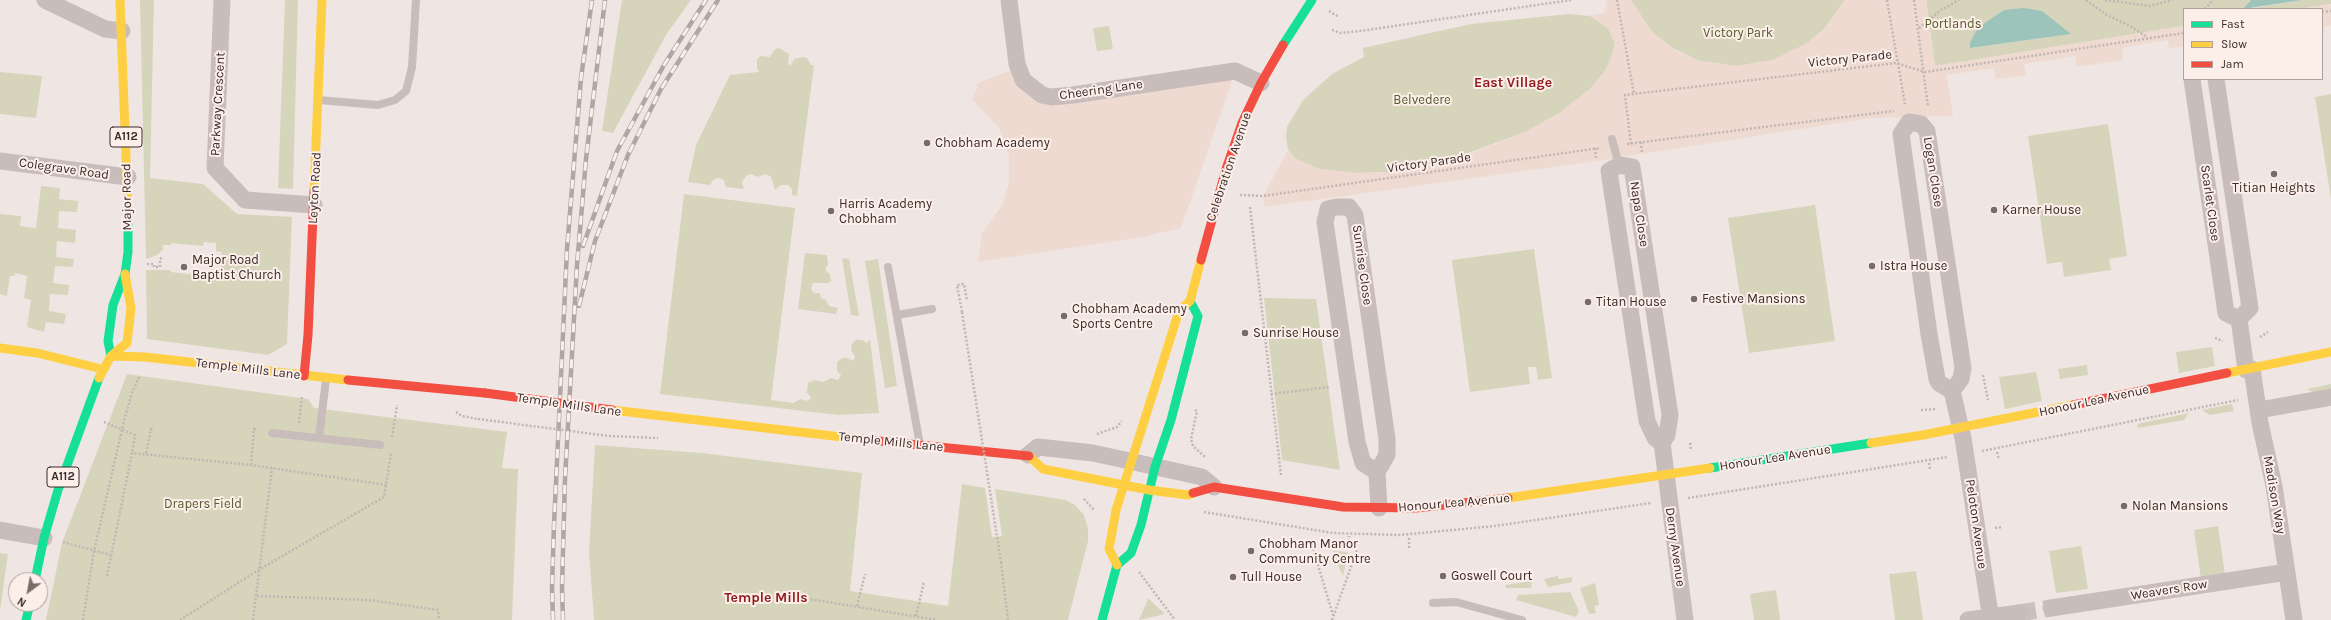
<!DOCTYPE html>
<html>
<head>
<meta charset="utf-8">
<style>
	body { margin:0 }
	#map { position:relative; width:2331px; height:620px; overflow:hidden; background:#efe6e3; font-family:Karla,sans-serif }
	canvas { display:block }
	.legend { position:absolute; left:2183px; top:8px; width:140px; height:72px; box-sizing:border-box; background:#fcefea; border:1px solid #aea09c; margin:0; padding:5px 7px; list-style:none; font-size:12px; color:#3a2928 }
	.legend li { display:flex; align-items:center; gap:8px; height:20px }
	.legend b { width:20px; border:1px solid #aea09c }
	.north { position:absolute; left:8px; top:572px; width:40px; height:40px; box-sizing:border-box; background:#fcefea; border:1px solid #aea09c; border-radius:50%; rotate:212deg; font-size:11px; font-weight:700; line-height:16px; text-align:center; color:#3a2928 }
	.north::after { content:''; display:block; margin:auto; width:14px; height:18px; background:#796b69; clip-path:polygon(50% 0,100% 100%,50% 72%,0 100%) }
</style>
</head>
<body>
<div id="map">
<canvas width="2331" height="620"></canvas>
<ul class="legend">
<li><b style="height:5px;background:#16e098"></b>Fast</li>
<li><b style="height:5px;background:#ffcf43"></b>Slow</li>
<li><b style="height:5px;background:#f24e42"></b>Jam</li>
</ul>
<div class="north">N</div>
</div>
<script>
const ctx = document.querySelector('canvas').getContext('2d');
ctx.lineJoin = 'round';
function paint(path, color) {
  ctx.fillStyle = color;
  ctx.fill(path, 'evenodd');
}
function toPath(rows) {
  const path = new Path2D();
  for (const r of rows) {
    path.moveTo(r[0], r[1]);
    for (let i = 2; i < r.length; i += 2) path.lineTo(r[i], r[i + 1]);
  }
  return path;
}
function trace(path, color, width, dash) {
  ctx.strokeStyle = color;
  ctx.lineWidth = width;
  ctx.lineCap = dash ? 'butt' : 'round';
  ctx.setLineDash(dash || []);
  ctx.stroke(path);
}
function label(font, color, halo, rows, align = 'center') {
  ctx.font = font + ' Karla,sans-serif';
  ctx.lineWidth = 4;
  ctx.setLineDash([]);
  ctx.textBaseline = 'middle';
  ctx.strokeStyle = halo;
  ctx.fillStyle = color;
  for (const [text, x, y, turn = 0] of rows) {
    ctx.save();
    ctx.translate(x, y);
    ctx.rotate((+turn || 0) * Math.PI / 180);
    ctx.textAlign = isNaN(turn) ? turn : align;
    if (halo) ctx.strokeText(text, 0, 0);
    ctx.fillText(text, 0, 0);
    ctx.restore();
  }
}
const green = toPath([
	[140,0,154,0,150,178,203,184,237,214,292,217,287,344,268,355,147,339,146,270,171,270,171,272,220,278,222,252,216,251,216,243,204,242,203,246,171,243,171,245,163,245,163,250,157,255,146,259],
	[285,0,298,0,293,189,278,188],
	[622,0,691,0,666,35,613,133,602,131],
	[1631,0,1845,0,1824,29,1806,44,1773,60,1736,66,1700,61,1670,47,1651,31],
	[1926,0,2251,0,2243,9,2184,9,2184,26,1935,66],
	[2004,10,2071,34,1970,48,1976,31],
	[2302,0,2331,0,2331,4,2298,9,2247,9],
	[1569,14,1590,16,1608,28,1615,43,1612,56,1605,71,1590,89,1558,114,1525,132,1447,161,1389,172,1356,173,1319,169,1296,159,1288,150,1286,137,1287,127,1303,100,1332,74,1364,57,1363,48,1471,24],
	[1109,26,1113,49,1097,51,1093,28],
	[779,48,789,54,788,64,791,65,794,59,803,57,807,58,811,65,814,65,797,196,792,195,792,189,788,185,781,185,775,190,771,177,766,174,757,177,752,174,747,175,742,182,744,189,726,187,724,180,719,178,714,179,710,185,688,182,696,145,730,75,759,72,757,68,757,59,761,56,770,57,774,50],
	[0,72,42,76,36,118,0,114],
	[2331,94,2331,199,2315,97],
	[2108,124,2127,256,2109,259,2111,270,2064,277,2062,262,2047,264,2028,136],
	[41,186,60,188,59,199,78,201,77,212,59,211,58,228,76,230,75,243,57,241,56,257,74,259,73,267,55,266,53,283,69,285,68,295,50,294,49,311,66,314,64,324,46,322,44,332,27,327,31,300,24,298,27,276,15,273,14,276,10,276,7,296,0,294,0,214,21,216,20,226,36,228],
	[684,194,795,208,771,400,793,403,801,399,808,401,811,397,807,393,808,383,815,380,823,382,831,378,838,380,841,375,837,371,837,362,842,358,848,358,853,361,855,357,851,350,852,344,856,340,862,340,867,343,870,339,879,413,838,415,660,394],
	[1815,205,1835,341,1749,353,1728,218],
	[1534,249,1552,378,1538,380,1536,367,1528,367,1530,384,1470,392,1452,260],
	[805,253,827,255,828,264,825,270,830,274,831,281,828,283,813,283,811,289,814,293,820,293,821,298,826,300,829,306,838,308,836,314,798,309],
	[842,258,849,259,859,316,851,315],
	[878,259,897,386,885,388,865,261],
	[1264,298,1316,299,1340,470,1282,460],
	[2212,347,2215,366,2179,373,2176,352],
	[2087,365,2088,375,2060,379,2058,369],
	[2036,372,2042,401,2005,409,1999,377],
	[127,374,308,399,314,408,507,432,502,468,518,469,512,620,46,620,62,543],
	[2331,384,2331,392,2315,394,2307,389],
	[2232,404,2234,411,2210,415,2202,410],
	[2189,413,2184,420,2138,428,2137,424],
	[595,445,702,453,862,473,850,591,948,606,962,484,985,488,992,537,1002,536,995,489,1066,500,1075,505,1084,515,1088,529,1088,541,1068,620,594,620,589,552],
	[2218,526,2225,575,2201,579,2194,530],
	[2081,546,2088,589,2056,593,2049,551],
	[1333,551,1348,552,1343,576,1333,555],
	[0,553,8,554,0,611],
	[1916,571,1923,620,1895,620,1889,574],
	[1558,576,1558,579,1572,577,1572,582,1548,587,1544,579],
	[1532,581,1531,588,1506,588,1505,585],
	[1595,583,1599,605,1594,606,1596,613,1589,614,1580,588],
	[1776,590,1780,620,1754,620,1750,594],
	[1570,592,1579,611,1576,617,1516,600,1518,595],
	[1148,599,1149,599,1165,614,1139,620]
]);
const plaza = toPath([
	[1607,0,1631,0,1651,31,1678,52,1700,61,1736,66,1773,60,1806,44,1824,29,1845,0,1926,0,1935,66,2184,26,2184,46,2169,48,2168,40,2122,48,2123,60,2077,67,2075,56,2024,64,2026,75,1996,79,1994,68,1947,75,1953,116,1871,118,1590,162,1264,207,1263,196,1288,150,1296,159,1319,169,1356,173,1389,172,1433,165,1472,153,1525,132,1558,114,1590,89,1605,71,1612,56,1615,43,1608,28,1590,16,1604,13],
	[2331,4,2331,26,2324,27,2325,33,2322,33,2322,9,2298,9],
	[1012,70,1018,83,1027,95,1041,103,1056,105,1233,78,1181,228,1142,237,978,262,982,233,1003,204,1009,182,1009,156,999,128,972,99,978,87,975,84]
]);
const water = toPath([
	[2251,0,2302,0,2243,9],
	[2024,8,2042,11,2071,34,1970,48,1970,43,1976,31,1986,22,2004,10]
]);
const streetTunnel = toPath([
	[2019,613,2051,608]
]);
const path = toPath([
	[1617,0,1634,94],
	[1887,0,1905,104],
	[1914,0,1928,107],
	[2086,0,2105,14,2130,26,2147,37],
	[2105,0,2150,6,2173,0],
	[2205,9,2213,0],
	[1329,11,1339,17],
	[2322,12,2331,11],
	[1919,28,1941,10,1959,0],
	[1332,30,1340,33,1360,31,1571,0],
	[1641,142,1642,152],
	[1627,144,1894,111],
	[1631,144,1625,95,1896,63,1925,72,2184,33],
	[1595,148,1596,158],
	[1240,195,1263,196,1600,148],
	[1250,207,1281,475],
	[147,264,154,264,154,267,160,267,160,259,163,257],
	[962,312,957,285,964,284,967,301],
	[2260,337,2268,332],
	[2215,338,2223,341],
	[1983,375,1988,400],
	[1271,394,1330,387],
	[1195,410,1197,411,1191,439,1193,446,1205,457],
	[1921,410,1937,409],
	[456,412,462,416,478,419],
	[104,422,135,435,132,453],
	[299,423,302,396],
	[1097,434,1117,427,1122,421],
	[609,436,658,438],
	[392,437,397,405],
	[1690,443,1691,451],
	[1982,451,2238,400],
	[1997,452,1999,460],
	[146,453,151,429,154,430],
	[1929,463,1930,470],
	[251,465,254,429,258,430],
	[1688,498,1948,457],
	[1084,499,1094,510],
	[1204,512,1333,533,1400,535,1495,526,1651,503],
	[1995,528,2002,527],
	[1409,538,1409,548],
	[63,542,111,555],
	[1312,545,1333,615],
	[1348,549,1349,536],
	[1001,562,1008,620],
	[1139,572,1175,620],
	[107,576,132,453,251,465,387,485],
	[257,596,369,600,438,610,439,620],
	[791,596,937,620],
	[857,606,865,574],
	[916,616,924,582],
	[83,620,94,551,124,421,132,393,139,377],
	[180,620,260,569,384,497,391,454],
	[253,620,272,468],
	[1332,620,1357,550]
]);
const lane = toPath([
	[319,100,378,105,395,100,406,91,412,67,416,0],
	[1612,139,1619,165],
	[888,267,920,445],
	[897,315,932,309],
	[272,433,380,445],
	[319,438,326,379],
	[1433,603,1456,602,1522,620]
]);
const street = toPath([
	[45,0,105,29,122,31],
	[222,0,215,168,245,200,314,205],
	[1009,0,1017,64,1023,80,1042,95,1052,97,1073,95,1235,71,1261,83],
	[2192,79,2226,313,2239,319],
	[2216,79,2250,308,2239,319],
	[1909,122,1921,124,1927,131,1963,368,1961,379,1952,391,1939,383,1937,379,1929,334,1901,134,1909,122],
	[0,161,128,177],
	[2239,319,2246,370],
	[2252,369,2260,423,2274,486,2294,620],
	[1952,391,1963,438,1991,620],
	[2265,409,2331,397],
	[1662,443,1655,438,1647,421,1640,375,1609,171,1619,165,1632,167,1670,415,1667,435,1662,443,1685,620],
	[1028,455,1038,447,1093,453,1202,477,1214,487],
	[1377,472,1363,463,1357,442,1325,222,1328,209,1336,207,1349,207,1355,215,1387,439,1387,455,1377,472,1379,508],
	[0,530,44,538],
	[2051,608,2287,572],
	[1968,620,2019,613]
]);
const fast = toPath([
	[1283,45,1312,0],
	[111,356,108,341,113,305,125,274,128,252,128,209],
	[1710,468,1871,443],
	[35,580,44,538,58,490,99,378],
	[26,620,30,604],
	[1102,620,1117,565,1131,553,1141,525,1155,467,1171,420,1198,316,1190,301]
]);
const slow = toPath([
	[120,0,128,209],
	[314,191,322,0],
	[0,348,37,353,102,369],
	[111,356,145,357,348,380],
	[2227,373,2331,352],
	[99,378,111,356,127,343,131,308,125,274],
	[612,410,859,439],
	[1871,443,1923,435,2073,405],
	[1029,456,1043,469,1149,490,1188,495,1193,493],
	[1508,498,1710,468],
	[1117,565,1109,549,1116,510,1179,311,1190,301,1201,260]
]);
const jam = toPath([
	[1201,260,1226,169,1242,123,1261,83,1283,45],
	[304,376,308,335,314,191],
	[348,380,485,393],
	[2073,405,2227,373],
	[859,439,1029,456],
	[1193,493,1214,487,1343,507,1416,508,1508,498]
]);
const rail = toPath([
	[583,246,617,151,664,65,706,0],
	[579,306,595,241,628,155,661,89,718,0],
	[553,620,552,587,554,525,567,249,581,78,592,0],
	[563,620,562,587,565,479,577,265,586,159,605,0]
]);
const pathBridge = toPath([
	[962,312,1001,562],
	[478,419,609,436]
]);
const jamBridge = toPath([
	[485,393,612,410]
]);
const markers = [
	[927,143,4,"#796b69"],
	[2274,174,4,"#796b69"],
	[1994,210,4,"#796b69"],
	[831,211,4,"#796b69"],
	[1872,266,4,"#796b69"],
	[184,267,4,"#796b69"],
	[1694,299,4,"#796b69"],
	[1588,302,4,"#796b69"],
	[1064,316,4,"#796b69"],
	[1245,333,4,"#796b69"],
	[2124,506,4,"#796b69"],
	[1251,551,4,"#796b69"],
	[1443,576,4,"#796b69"],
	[1233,577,4,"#796b69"]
];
const shields = [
	[126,137,32],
	[63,477,32]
];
const shieldNames = [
	["A112",126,137],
	["A112",63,477]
];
const parkNames = [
	["Portlands",1953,24],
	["Victory Park",1738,33],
	["Belvedere",1422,100],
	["Drapers Field",203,504]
];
const streetNames = [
	["Victory Parade",1850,59,-6],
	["Cheering Lane",1101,90,-8],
	["Parkway Crescent",218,104,-87],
	["Victory Parade",1429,163,-8],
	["Celebration Avenue",1229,167,-71],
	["Colegrave Road",64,169,8],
	["Logan Close",1933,172,81],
	["Leyton Road",315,188,-87],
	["Major Road",127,197,-91],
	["Scarlet Close",2210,203,82],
	["Napa Close",1639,214,81],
	["Sunrise Close",1362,265,82],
	["Temple Mills Lane",248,369,7],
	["Honour Lea Avenue",2094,401,-12],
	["Temple Mills Lane",569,405,8],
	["Temple Mills Lane",891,442,6],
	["Honour Lea Avenue",1775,458,-9],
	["Madison Way",2274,495,80],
	["Honour Lea Avenue",1454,503,-5],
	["Peloton Avenue",1976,524,82],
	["Derny Avenue",1675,547,82],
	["Weavers Row",2169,590,-9]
];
const poiNames = [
	["Chobham Academy",935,143],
	["Titian Heights",2274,188,"center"],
	["Harris Academy",839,204],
	["Chobham",839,219],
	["Karner House",2002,210],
	["Major Road",192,260],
	["Baptist Church",192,275],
	["Istra House",1880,266],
	["Festive Mansions",1702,299],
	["Titan House",1596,302],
	["Chobham Academy",1072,309],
	["Sports Centre",1072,324],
	["Sunrise House",1253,333],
	["Nolan Mansions",2132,506],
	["Chobham Manor",1259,544],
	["Community Centre",1259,559],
	["Goswell Court",1451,576],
	["Tull House",1241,577]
];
const neighbourhoodNames = [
	["East Village",1513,83],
	["Temple Mills",766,598]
];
paint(green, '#d6d4bb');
paint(plaza, '#eedad1');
paint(water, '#9cc4ba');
trace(streetTunnel, '#cbc0be', 17, [17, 8]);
trace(path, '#c1b6b3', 2.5, [2, 2]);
trace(lane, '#c8bdbb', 8);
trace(street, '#c8bdbb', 17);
trace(fast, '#16e098', 9);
trace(slow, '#ffcf43', 9);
trace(jam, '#f24e42', 9);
trace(rail, '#b0a7a5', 4.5);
trace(rail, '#fcefea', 3, [9]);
trace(pathBridge, '#c1b6b3', 2.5, [2, 2]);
trace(jamBridge, '#f24e42', 9);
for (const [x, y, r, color] of markers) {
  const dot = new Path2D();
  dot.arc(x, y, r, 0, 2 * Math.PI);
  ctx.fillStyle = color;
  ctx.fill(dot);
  trace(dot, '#fcefea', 1.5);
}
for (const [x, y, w] of shields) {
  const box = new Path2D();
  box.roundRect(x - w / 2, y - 10, w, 20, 3);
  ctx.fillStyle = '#fcefea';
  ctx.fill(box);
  trace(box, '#3a2928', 1);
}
label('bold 12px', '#3a2928', null, shieldNames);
label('13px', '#565b2a', '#fcefea', parkNames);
label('13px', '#3a2928', '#fcefea', streetNames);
label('13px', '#3a2928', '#fcefea', poiNames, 'left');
label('bold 14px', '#911a1c', '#fcefea', neighbourhoodNames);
</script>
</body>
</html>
